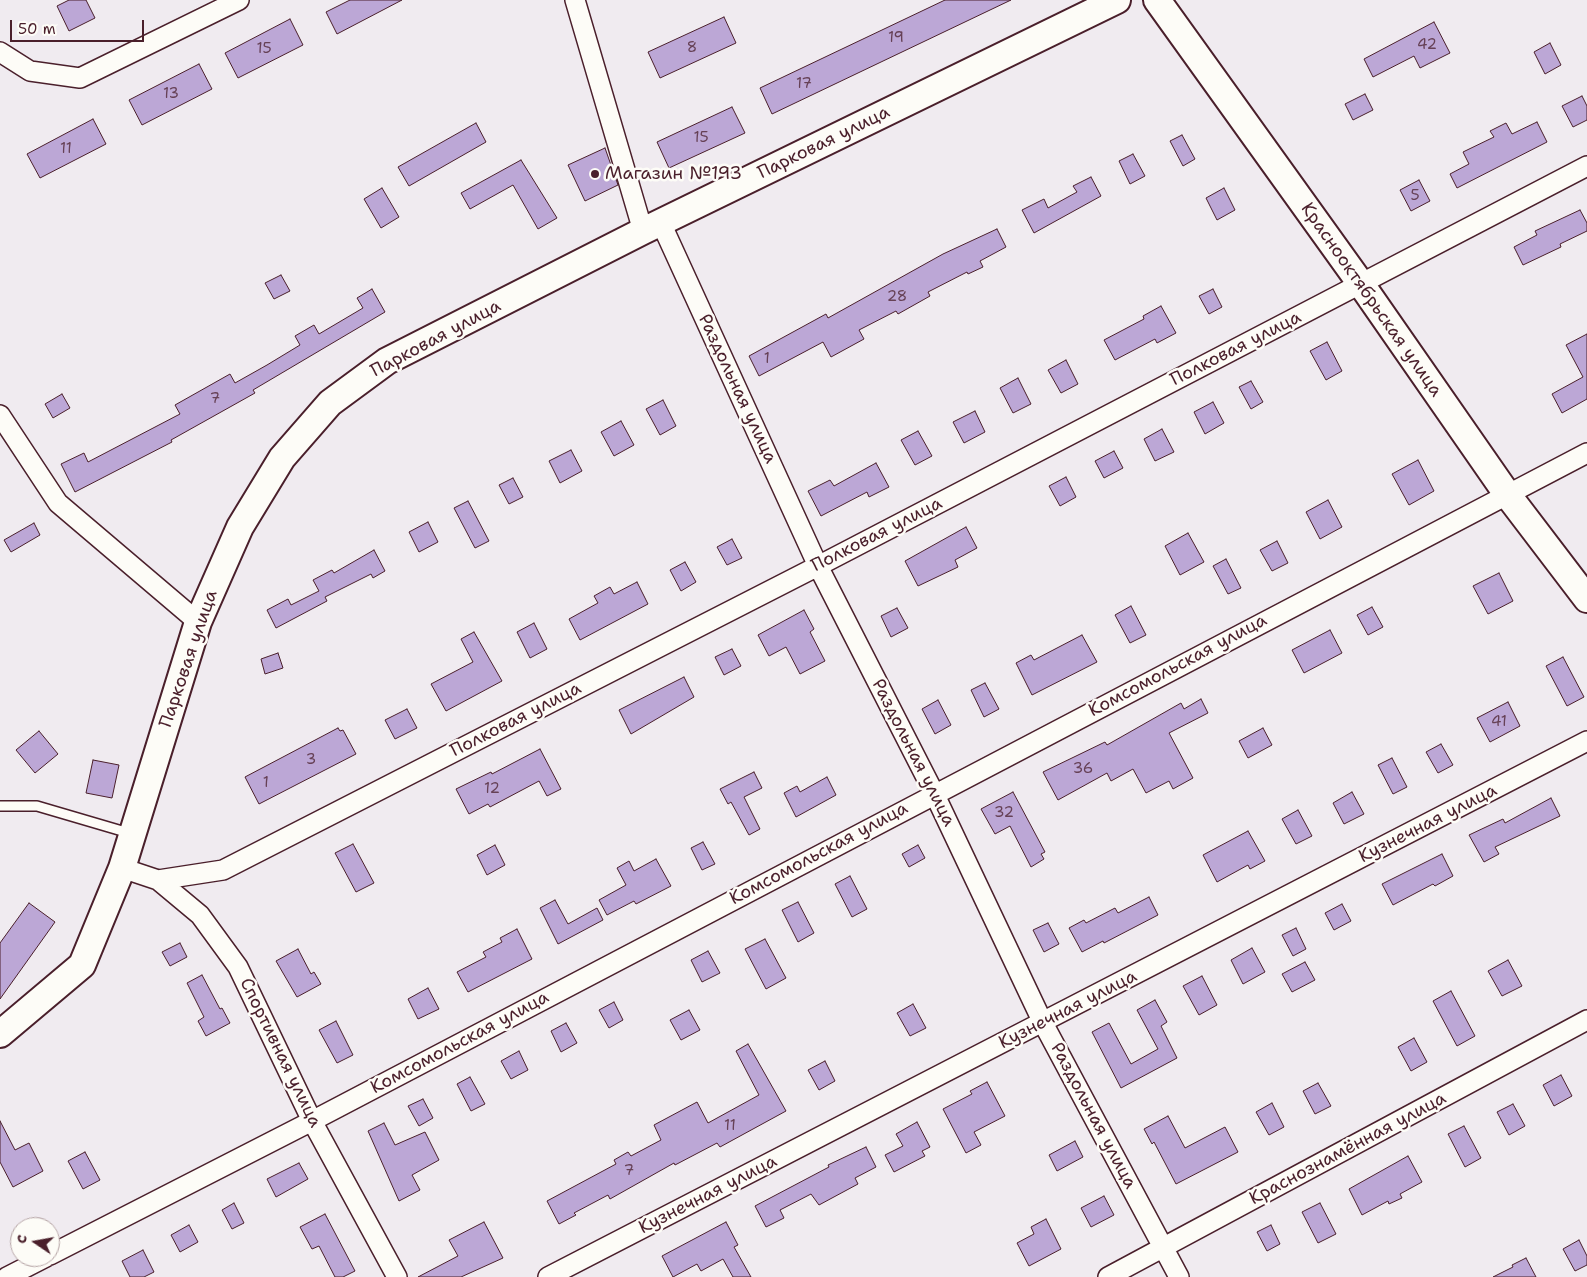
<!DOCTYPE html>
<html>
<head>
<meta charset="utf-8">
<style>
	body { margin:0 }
	#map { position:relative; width:1587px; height:1277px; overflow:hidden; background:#f0ebf0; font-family:"Shantell Sans",sans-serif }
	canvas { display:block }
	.north { position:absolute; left:10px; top:1217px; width:50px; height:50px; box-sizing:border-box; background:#fdfcf7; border:1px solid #b5a4a5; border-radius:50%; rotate:282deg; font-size:14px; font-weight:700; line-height:20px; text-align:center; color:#4a1f2b }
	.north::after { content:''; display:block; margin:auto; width:18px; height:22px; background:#4a1f2b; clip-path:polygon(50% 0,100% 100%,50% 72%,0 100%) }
	.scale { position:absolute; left:10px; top:20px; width:134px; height:22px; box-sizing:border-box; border:2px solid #4a1f2b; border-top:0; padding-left:6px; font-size:15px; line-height:18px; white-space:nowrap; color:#4a1f2b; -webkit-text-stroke:4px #fdfcf7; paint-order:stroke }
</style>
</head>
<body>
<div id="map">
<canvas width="1587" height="1277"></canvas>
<div class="north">С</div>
<div class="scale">50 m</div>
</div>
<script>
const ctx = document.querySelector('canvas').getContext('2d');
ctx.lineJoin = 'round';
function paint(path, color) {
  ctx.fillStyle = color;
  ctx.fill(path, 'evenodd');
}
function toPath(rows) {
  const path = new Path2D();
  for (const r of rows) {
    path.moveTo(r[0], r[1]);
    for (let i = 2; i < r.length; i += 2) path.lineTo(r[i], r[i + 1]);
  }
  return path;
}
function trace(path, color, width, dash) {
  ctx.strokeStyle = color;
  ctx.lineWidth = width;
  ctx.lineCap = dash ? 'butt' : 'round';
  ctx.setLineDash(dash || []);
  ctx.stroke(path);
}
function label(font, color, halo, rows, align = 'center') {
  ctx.font = font + ' "Shantell Sans",sans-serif';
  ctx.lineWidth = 5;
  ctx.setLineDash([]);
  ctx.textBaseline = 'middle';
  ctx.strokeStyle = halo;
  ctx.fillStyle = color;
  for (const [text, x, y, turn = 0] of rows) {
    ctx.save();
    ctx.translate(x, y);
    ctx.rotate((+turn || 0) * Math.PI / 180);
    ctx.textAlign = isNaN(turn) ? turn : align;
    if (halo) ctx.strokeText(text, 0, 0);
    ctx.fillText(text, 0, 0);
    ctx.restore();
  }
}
const building = toPath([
	[69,0,86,0,95,18,69,31,57,6,69,0],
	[350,0,402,0,337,34,326,12,350,0],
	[945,0,1011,0,772,114,760,88,945,0],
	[724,17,736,43,660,78,648,52,724,17],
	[290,19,303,45,238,78,225,53,290,19],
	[1434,22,1450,53,1420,68,1414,56,1373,77,1364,59,1434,22],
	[1550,43,1561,65,1545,74,1534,52,1550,43],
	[199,64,212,89,142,125,129,100,199,64],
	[1365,94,1373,110,1353,120,1345,104,1365,94],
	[1582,96,1587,106,1587,120,1573,127,1562,106,1582,96],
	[732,107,745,133,669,168,657,142,732,107],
	[93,119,106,144,40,178,27,154,93,119],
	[1537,122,1547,142,1457,188,1450,174,1469,164,1463,152,1494,137,1490,131,1506,123,1512,134,1537,122],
	[476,123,486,142,409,186,398,167,476,123],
	[1182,135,1195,159,1183,166,1170,141,1182,135],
	[605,148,618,185,585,201,568,165,605,148],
	[1133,154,1145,176,1130,184,1119,161,1133,154],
	[521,160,557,218,538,229,513,185,470,209,461,193,521,160],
	[1091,177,1101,196,1034,233,1022,210,1044,199,1048,208,1077,192,1073,186,1091,177],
	[1419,180,1430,201,1411,211,1400,190,1419,180],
	[382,188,399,217,381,228,364,199,382,188],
	[1224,188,1235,210,1217,220,1206,198,1224,188],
	[1580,210,1587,223,1587,231,1560,244,1561,247,1523,265,1514,247,1537,235,1535,231,1580,210],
	[997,229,1006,247,980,261,983,267,968,274,967,272,928,292,930,296,898,314,896,311,859,330,864,339,831,357,823,342,759,376,749,356,826,314,828,318,943,254,997,229],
	[281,275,290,291,274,299,265,283,281,275],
	[372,289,385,312,253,390,255,393,171,440,172,442,75,492,61,464,84,453,88,462,180,414,175,405,230,374,235,383,267,365,300,345,295,336,314,325,319,334,363,308,357,298,372,289],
	[1213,289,1222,307,1209,314,1199,296,1213,289],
	[1161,306,1176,333,1157,343,1155,339,1115,360,1104,340,1144,319,1143,316,1161,306],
	[1587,334,1587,399,1562,413,1552,394,1583,377,1566,345,1587,334],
	[1327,342,1342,371,1326,380,1310,351,1327,342],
	[1066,360,1078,384,1061,393,1048,370,1066,360],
	[1018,378,1031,404,1013,413,1000,388,1018,378],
	[1251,381,1263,402,1251,409,1239,387,1251,381],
	[62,394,70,408,53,418,45,404,62,394],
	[663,400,676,426,660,435,646,409,663,400],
	[1213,402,1224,423,1205,434,1194,412,1213,402],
	[975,411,985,432,964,443,953,422,975,411],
	[621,421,634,445,614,456,601,432,621,421],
	[1162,429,1174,452,1155,461,1144,439,1162,429],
	[918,431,932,456,915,465,901,440,918,431],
	[571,450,582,471,560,483,549,461,571,450],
	[1114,451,1123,468,1104,478,1095,461,1114,451],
	[1418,460,1434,491,1409,505,1392,474,1418,460],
	[876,463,889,487,869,497,867,492,821,516,808,491,830,480,834,486,876,463],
	[1066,477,1076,497,1060,506,1049,486,1066,477],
	[513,478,523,497,509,504,499,485,513,478],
	[1328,500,1342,527,1320,539,1306,512,1328,500],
	[468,501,489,541,475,548,454,508,468,501],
	[428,522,438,542,419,552,409,532,428,522],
	[34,523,40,535,11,552,4,540,34,523],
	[966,527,977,548,955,560,958,567,918,586,905,561,966,527],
	[1188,533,1204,562,1180,575,1165,546,1188,533],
	[732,539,742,558,727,565,717,547,732,539],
	[1277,541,1288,563,1272,571,1260,550,1277,541],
	[374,550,385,571,373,578,371,574,325,597,327,601,276,628,267,610,288,599,291,605,319,591,313,580,332,570,334,573,374,550],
	[1226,559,1241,588,1228,594,1213,566,1226,559],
	[685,562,696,582,681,591,670,570,685,562],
	[1499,573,1513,601,1488,614,1473,586,1499,573],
	[637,582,648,604,580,640,569,619,598,603,594,596,610,587,614,594,637,582],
	[1131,606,1146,635,1130,643,1115,615,1131,606],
	[1372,607,1383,627,1368,635,1357,615,1372,607],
	[897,608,908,628,891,637,881,616,897,608],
	[804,610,814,629,810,632,825,661,800,674,786,647,769,656,758,635,804,610],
	[534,623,547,649,530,658,517,632,534,623],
	[1330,630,1342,653,1304,673,1292,650,1330,630],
	[474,632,502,681,446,711,431,684,473,662,461,639,474,632],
	[1082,635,1097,662,1032,695,1016,663,1031,655,1034,660,1082,635],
	[732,649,741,666,724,675,715,657,732,649],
	[278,653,283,668,265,674,261,659,278,653],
	[1563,657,1584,697,1567,706,1546,666,1563,657],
	[684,677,694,697,631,734,619,710,684,677],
	[985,683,999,709,984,717,971,690,985,683],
	[1201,699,1208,713,1169,733,1193,778,1173,789,1169,781,1146,793,1133,769,1111,781,1107,773,1058,800,1043,772,1105,742,1107,745,1181,703,1184,709,1201,699],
	[938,700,951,725,935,734,922,709,938,700],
	[1508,702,1520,726,1490,742,1477,718,1508,702],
	[407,709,417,728,395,739,385,720,407,709],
	[338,728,340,731,343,730,356,754,259,804,245,777,338,728],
	[1263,728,1272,745,1248,758,1239,741,1263,728],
	[39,731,58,754,35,773,16,750,39,731],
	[1441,744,1453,765,1438,773,1426,752,1441,744],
	[540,749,561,789,547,796,539,781,490,807,488,804,469,814,456,789,491,772,492,774,540,749],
	[1392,758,1407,787,1393,794,1378,765,1392,758],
	[93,760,119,765,112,798,86,793,93,760],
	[754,772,762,788,744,797,760,829,749,835,731,802,728,804,720,789,754,772],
	[827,777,836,795,796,817,784,793,797,786,800,792,827,777],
	[1013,792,1045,852,1041,854,1044,859,1031,867,1010,826,995,834,981,809,1013,792],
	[1352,792,1364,814,1344,824,1333,803,1352,792],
	[1551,798,1560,816,1495,847,1499,854,1484,862,1469,835,1503,819,1505,823,1551,798],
	[1298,810,1312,836,1296,844,1282,819,1298,810],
	[1248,831,1265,861,1250,869,1248,865,1217,882,1203,855,1248,831],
	[703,842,715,864,702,870,691,848,703,842],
	[353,844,374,883,356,892,335,853,353,844],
	[495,845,505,865,487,875,477,855,495,845],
	[918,845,925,858,909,867,902,854,918,845],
	[1442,854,1453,876,1435,886,1433,884,1393,905,1382,884,1442,854],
	[656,859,671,886,636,904,634,901,607,915,599,900,626,885,617,868,629,861,634,871,656,859],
	[850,876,867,909,852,917,835,884,850,876],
	[1149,897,1158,915,1104,943,1103,941,1082,952,1069,928,1084,920,1086,923,1115,908,1118,913,1149,897],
	[555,900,568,924,597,908,603,920,558,944,540,908,555,900],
	[798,902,814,933,798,942,782,910,798,902],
	[29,903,55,922,0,999,0,943,29,903],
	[1342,904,1351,921,1334,930,1325,913,1342,904],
	[1048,923,1059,944,1044,952,1033,930,1048,923],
	[1296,928,1306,949,1293,956,1282,935,1296,928],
	[517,929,532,959,468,992,457,972,486,957,483,952,502,942,500,938,517,929],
	[765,939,786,978,766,989,745,949,765,939],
	[180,943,187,957,170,966,162,952,180,943],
	[1252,948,1265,972,1243,984,1231,960,1252,948],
	[298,949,311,974,314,972,321,984,297,997,276,961,298,949],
	[708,951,720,973,702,982,691,960,708,951],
	[1508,960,1522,986,1502,996,1488,971,1508,960],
	[1305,962,1315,980,1292,992,1282,974,1305,962],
	[202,975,220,1009,222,1008,230,1023,206,1036,198,1021,204,1017,187,983,202,975],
	[1202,976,1217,1005,1199,1015,1183,986,1202,976],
	[428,988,439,1009,418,1019,408,999,428,988],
	[1451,991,1475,1036,1457,1046,1433,1001,1451,991],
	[1155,1000,1167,1022,1161,1026,1177,1058,1121,1088,1092,1032,1109,1023,1131,1064,1158,1049,1137,1010,1155,1000],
	[614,1002,623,1020,609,1028,599,1010,614,1002],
	[913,1004,926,1028,910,1036,897,1013,913,1004],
	[689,1010,700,1030,681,1040,670,1020,689,1010],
	[336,1021,353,1055,337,1063,319,1030,336,1021],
	[566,1023,577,1043,561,1052,551,1031,566,1023],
	[1414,1038,1427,1062,1411,1071,1398,1047,1414,1038],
	[748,1044,786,1111,720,1147,717,1143,675,1165,674,1163,610,1199,608,1195,574,1213,576,1215,559,1224,547,1201,616,1164,614,1160,628,1152,631,1156,661,1140,654,1125,697,1102,708,1123,759,1095,736,1051,748,1044],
	[519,1051,528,1070,511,1079,501,1061,519,1051],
	[825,1061,835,1081,819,1090,808,1070,825,1061],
	[1561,1075,1572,1096,1554,1106,1543,1085,1561,1075],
	[470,1077,485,1104,471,1111,457,1084,470,1077],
	[987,1082,1005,1116,974,1132,981,1145,966,1153,943,1109,972,1094,970,1091,987,1082],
	[1318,1083,1331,1106,1315,1114,1303,1091,1318,1083],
	[423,1099,433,1118,419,1126,408,1106,423,1099],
	[1272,1103,1284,1127,1269,1135,1256,1112,1272,1103],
	[1513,1104,1525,1126,1509,1135,1497,1112,1513,1104],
	[1168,1116,1185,1148,1225,1127,1238,1152,1176,1184,1154,1142,1152,1144,1144,1129,1168,1116],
	[0,1121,15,1150,29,1143,43,1171,13,1187,0,1162,0,1121],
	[917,1122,930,1147,922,1151,925,1156,894,1172,885,1155,903,1146,896,1134,917,1122],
	[384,1123,395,1145,425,1132,439,1160,412,1175,420,1190,399,1201,368,1131,384,1123],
	[1464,1126,1481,1158,1465,1167,1448,1134,1464,1126],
	[1075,1141,1083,1157,1057,1171,1049,1155,1075,1141],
	[866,1147,876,1167,855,1178,858,1184,819,1205,811,1194,780,1210,784,1218,766,1227,755,1206,829,1167,828,1165,866,1147],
	[85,1152,100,1180,83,1189,68,1161,85,1152],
	[1408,1156,1422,1182,1400,1194,1402,1198,1389,1204,1388,1201,1362,1215,1349,1189,1408,1156],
	[299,1163,308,1179,276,1197,267,1179,299,1163],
	[1104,1196,1114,1215,1091,1227,1081,1208,1104,1196],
	[234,1203,244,1223,232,1229,222,1210,234,1203],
	[1320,1203,1336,1234,1318,1243,1302,1212,1320,1203],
	[325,1214,355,1271,343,1277,335,1277,319,1246,312,1249,300,1227,325,1214],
	[1046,1219,1061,1249,1029,1266,1017,1243,1034,1234,1031,1227,1046,1219],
	[484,1222,503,1258,461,1277,418,1277,458,1256,449,1240,484,1222],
	[726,1222,738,1245,734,1247,751,1277,733,1277,723,1259,701,1271,697,1264,673,1277,662,1256,726,1222],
	[189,1225,198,1242,180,1252,171,1235,189,1225],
	[1271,1225,1280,1244,1267,1251,1257,1232,1271,1225],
	[1579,1240,1587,1256,1587,1265,1575,1271,1563,1249,1579,1240],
	[143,1250,154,1272,144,1277,130,1277,122,1261,143,1250],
	[1526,1258,1536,1277,1493,1277,1513,1267,1512,1265,1526,1258]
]);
const lane = toPath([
	[0,806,37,806,129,833]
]);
const street = toPath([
	[575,0,643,231],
	[0,52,30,71,80,78,239,0],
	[661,223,818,566,934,793,1043,1023,1179,1277],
	[0,415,58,503,198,622],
	[122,868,158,880,200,915,238,967,312,1121,397,1277],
	[158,880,223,870,818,566,1587,166],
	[50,1255,312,1121,1587,453],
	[7,1277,46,1257],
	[548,1277,1587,741],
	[1108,1277,1587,1020]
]);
const secondary = toPath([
	[1157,0,1361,284,1507,494,1587,599],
	[0,1034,82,965,122,868,198,622,240,527,282,458,330,403,387,361,643,231,1117,0]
]);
const markers = [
	[595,174,5,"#4a1f2b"]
];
const numberNames = [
	["19",896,38],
	["42",1427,45],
	["8",692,48],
	["15",264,49],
	["17",804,84],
	["13",171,94],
	["15",701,138],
	["11",66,149],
	["5",1415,196],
	["28",897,297],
	["1",767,359],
	["7",215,399],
	["41",1499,722],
	["3",311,760],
	["36",1083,769],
	["1",266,783],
	["12",492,789],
	["32",1004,813],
	["11",730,1126],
	["7",629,1171]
];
const streetNames = [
	["Парковая улица",824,143,-26],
	["Краснооктябрьская улица",1371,300,55],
	["Парковая улица",436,339,-28],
	["Полковая улица",1236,349,-27],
	["Раздольная улица",737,389,65],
	["Полковая улица",877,535,-27],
	["Парковая улица",189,659,-71],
	["Комсомольская улица",1178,666,-28],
	["Полковая улица",516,720,-27],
	["Раздольная улица",913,753,63],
	["Кузнечная улица",1428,824,-27],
	["Комсомольская улица",819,854,-28],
	["Кузнечная улица",1068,1010,-27],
	["Комсомольская улица",460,1043,-28],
	["Спортивная улица",280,1053,64],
	["Раздольная улица",1093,1116,62],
	["Краснознамённая улица",1348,1149,-28],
	["Кузнечная улица",708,1195,-27]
];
const poiNames = [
	["Магазин №193",605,174]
];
paint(building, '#bca7d6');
trace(building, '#4a1f2b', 1);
trace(lane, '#4a1f2b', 12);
trace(street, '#4a1f2b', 22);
trace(secondary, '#4a1f2b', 30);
trace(lane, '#fdfcf7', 9);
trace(street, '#fdfcf7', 19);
trace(secondary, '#fdfcf7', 26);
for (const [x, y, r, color] of markers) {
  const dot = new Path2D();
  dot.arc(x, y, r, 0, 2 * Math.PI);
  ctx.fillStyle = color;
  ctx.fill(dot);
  trace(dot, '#fdfcf7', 2);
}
label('15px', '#664156', null, numberNames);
label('18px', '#4a1f2b', '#fdfcf7', streetNames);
label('18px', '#4a1f2b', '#fdfcf7', poiNames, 'left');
</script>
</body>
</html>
